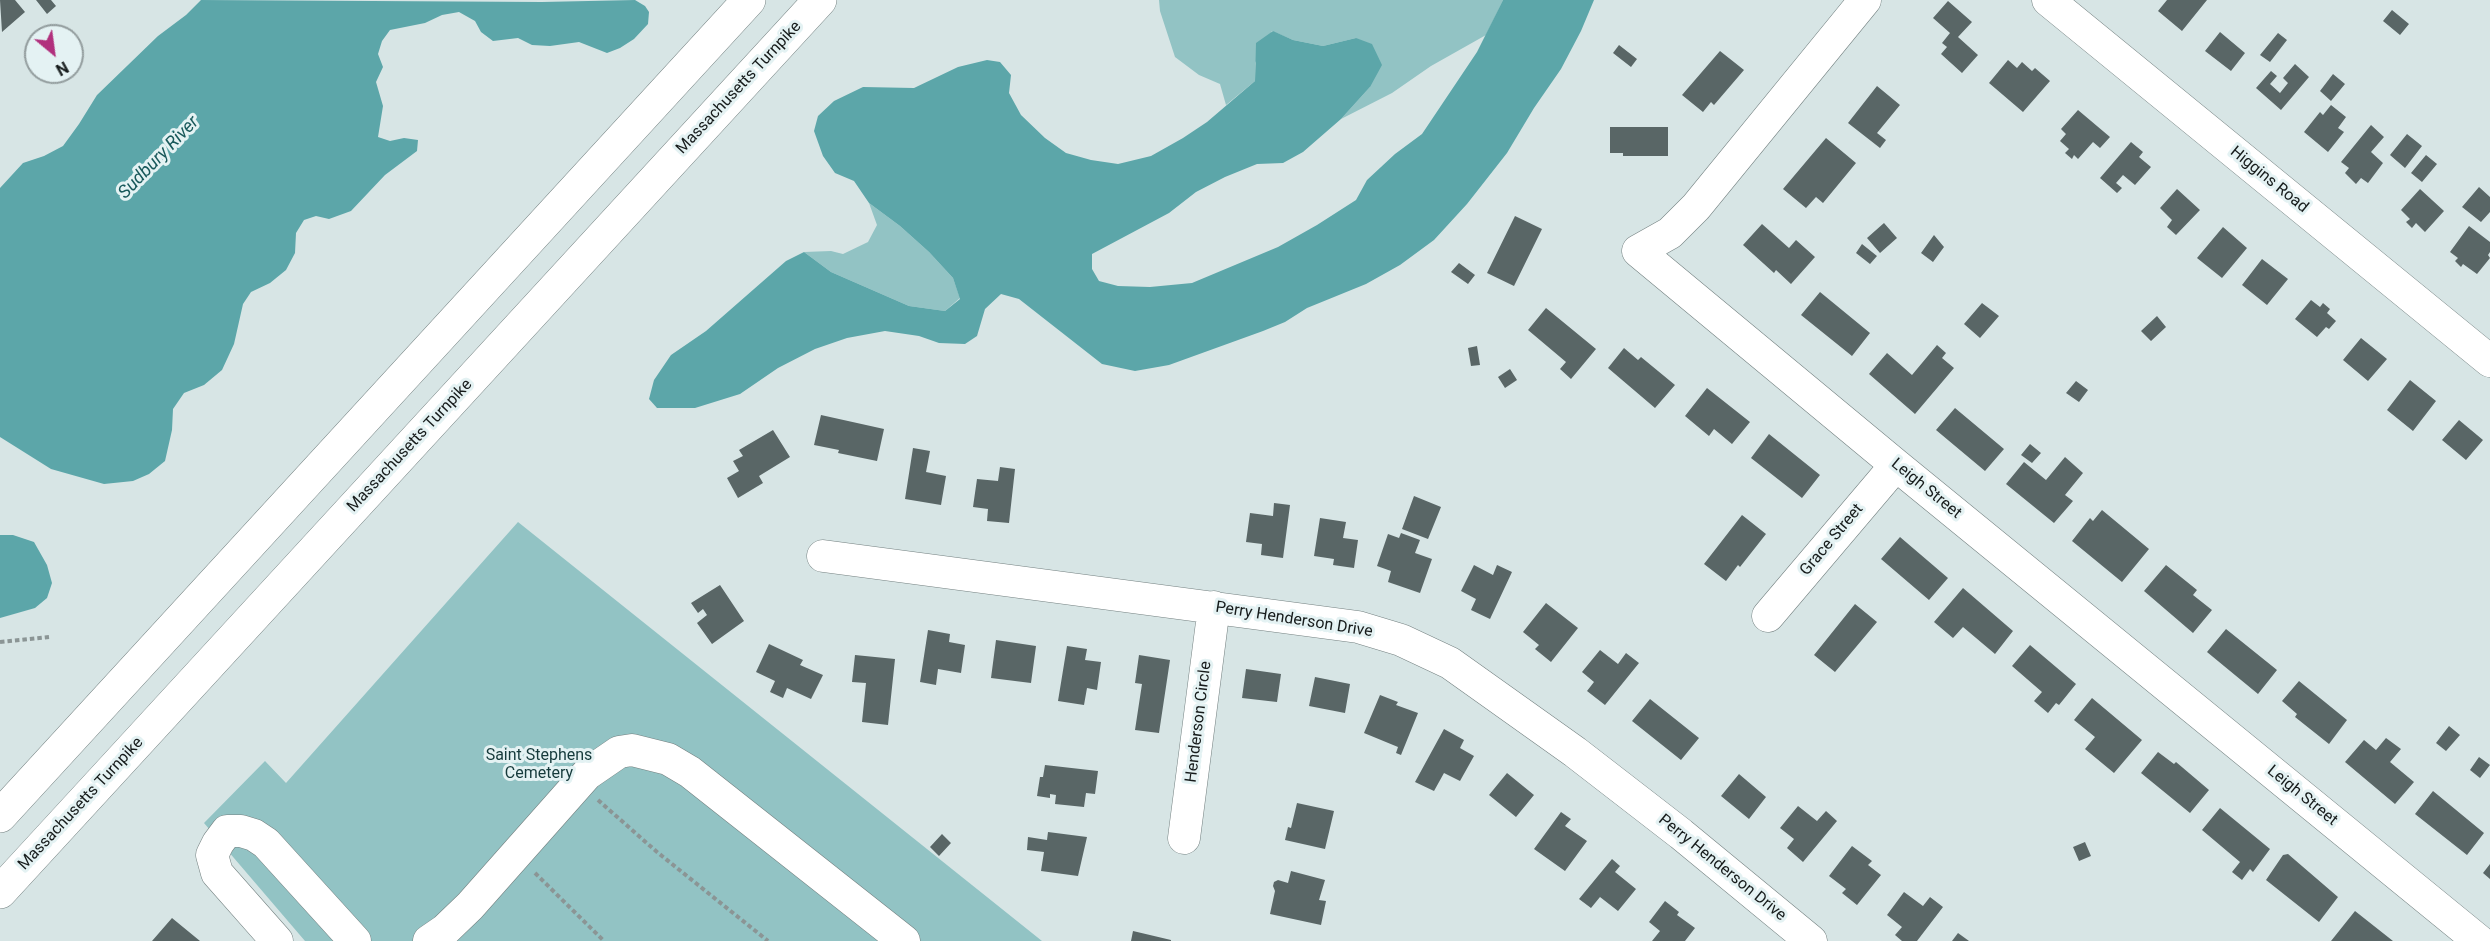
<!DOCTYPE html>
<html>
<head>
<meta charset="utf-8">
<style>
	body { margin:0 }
	#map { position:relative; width:2490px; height:941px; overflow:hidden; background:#d7e5e5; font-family:Roboto,sans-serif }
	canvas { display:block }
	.north { position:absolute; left:24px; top:24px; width:60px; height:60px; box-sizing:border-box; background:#e4f2f3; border:2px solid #929c9d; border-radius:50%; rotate:151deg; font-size:16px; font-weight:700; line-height:24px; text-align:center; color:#161b1b }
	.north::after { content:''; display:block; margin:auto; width:21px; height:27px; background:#b1307d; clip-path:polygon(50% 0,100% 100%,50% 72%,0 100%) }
</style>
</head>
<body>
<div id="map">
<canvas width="2490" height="941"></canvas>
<div class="north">N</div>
</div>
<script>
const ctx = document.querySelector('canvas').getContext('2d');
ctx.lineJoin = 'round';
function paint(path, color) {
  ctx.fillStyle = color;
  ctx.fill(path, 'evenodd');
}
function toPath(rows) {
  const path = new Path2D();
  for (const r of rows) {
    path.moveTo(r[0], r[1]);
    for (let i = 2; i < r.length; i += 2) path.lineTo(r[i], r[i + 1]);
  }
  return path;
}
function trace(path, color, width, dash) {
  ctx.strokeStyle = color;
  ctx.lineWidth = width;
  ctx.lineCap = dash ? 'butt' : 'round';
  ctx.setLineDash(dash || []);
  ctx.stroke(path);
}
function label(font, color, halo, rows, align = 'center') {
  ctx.font = font + ' Roboto,sans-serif';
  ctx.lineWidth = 6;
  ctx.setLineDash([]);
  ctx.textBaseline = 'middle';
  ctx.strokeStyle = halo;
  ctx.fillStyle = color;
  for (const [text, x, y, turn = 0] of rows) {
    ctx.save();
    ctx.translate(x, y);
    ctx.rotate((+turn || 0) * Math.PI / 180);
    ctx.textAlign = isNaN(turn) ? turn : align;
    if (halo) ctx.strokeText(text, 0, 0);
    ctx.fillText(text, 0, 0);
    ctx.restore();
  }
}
const green = toPath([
	[1159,0,1503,0,1486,35,1431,66,1392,93,1341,119,1370,87,1356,38,1323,46,1293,40,1272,31,1255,63,1255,81,1226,105,1220,84,1199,75,1175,57,1160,11],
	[869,203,900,226,929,252,953,278,960,298,945,311,909,306,831,272,804,252,831,251,843,254,868,242,877,225],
	[518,522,1042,941,305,941,204,823,265,761,286,783]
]);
const water = toPath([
	[201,0,542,2,635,0,645,6,649,12,648,24,634,39,620,48,607,53,579,42,550,46,532,45,518,38,493,41,481,32,475,21,459,12,442,15,425,23,390,30,382,41,378,54,383,67,376,82,383,106,378,137,390,141,404,138,418,140,417,151,385,175,351,211,329,219,316,216,304,220,296,233,295,253,286,270,270,283,251,292,243,304,234,344,222,370,204,385,184,393,173,409,172,430,165,461,149,474,133,481,104,484,51,469,0,437,0,188,23,163,44,156,63,146,79,124,97,95,158,36,186,15],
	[1503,0,1594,0,1581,31,1561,69,1534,108,1507,153,1467,204,1434,240,1400,265,1366,284,1307,308,1285,322,1263,331,1169,365,1135,371,1102,364,1019,299,1001,294,985,309,977,336,965,344,939,343,919,336,885,331,847,338,815,349,778,368,740,394,695,408,657,408,649,399,654,380,671,355,706,331,786,261,804,252,831,272,909,306,945,311,960,299,953,278,929,252,900,226,869,203,854,181,835,173,823,156,814,131,818,116,834,101,863,87,914,88,958,67,987,60,1000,62,1011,75,1009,93,1021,115,1045,138,1066,153,1091,160,1118,164,1151,156,1183,138,1207,122,1255,81,1256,43,1273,31,1293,40,1323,46,1356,38,1372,44,1382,65,1370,87,1341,119,1303,152,1283,163,1257,164,1225,177,1196,192,1169,213,1092,254,1092,269,1099,281,1118,286,1150,287,1192,283,1278,247,1317,225,1356,200,1367,180,1395,154,1422,134,1477,52],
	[0,535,13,535,34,542,47,565,52,583,47,598,35,608,0,618]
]);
const building = toPath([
	[0,0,15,0,25,12,2,32],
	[36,0,51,0,56,6,47,14],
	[2167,0,2207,0,2182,31,2158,11],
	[1948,1,1972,22,1958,37,1978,55,1962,73,1941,54,1947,47,1942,43,1950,33,1933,18],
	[2392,10,2409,24,2400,35,2383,21],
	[2220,32,2245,53,2231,71,2205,51],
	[2278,33,2287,40,2270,62,2260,55],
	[1619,45,1637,59,1631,67,1613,53],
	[1720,51,1744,70,1714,105,1711,102,1703,112,1682,95],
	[2008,60,2017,68,2022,62,2032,71,2035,68,2050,81,2023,112,1989,83],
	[2295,64,2309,77,2281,110,2256,88,2271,71,2277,76,2270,84,2280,93,2288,83,2283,78],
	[2333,74,2345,84,2331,101,2320,91],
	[1877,86,1900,105,1877,133,1886,140,1880,148,1848,123],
	[2331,105,2346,117,2338,128,2344,132,2328,152,2304,132,2320,112,2323,115],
	[2078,110,2110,137,2100,148,2093,142,2078,159,2074,155,2072,159,2065,153,2069,149,2060,141,2066,134,2061,129],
	[2371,125,2384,137,2371,152,2383,163,2368,183,2361,178,2356,184,2345,173,2349,168,2341,162],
	[1610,127,1668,127,1668,156,1623,156,1623,153,1610,153],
	[2407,134,2422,146,2405,168,2390,155],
	[1826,138,1856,163,1823,203,1816,197,1806,208,1783,189],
	[2131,142,2143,152,2139,157,2151,167,2135,185,2123,175,2116,183,2122,188,2117,193,2100,178],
	[2426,155,2437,164,2422,182,2411,173],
	[2479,187,2490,197,2490,212,2481,222,2462,207],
	[2177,189,2200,210,2176,235,2167,227,2172,220,2160,208],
	[2420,189,2444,211,2425,232,2416,223,2412,228,2406,222,2410,219,2401,210],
	[1515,216,1542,229,1514,286,1487,273],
	[1884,223,1897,238,1880,253,1867,238],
	[1762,224,1789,248,1796,240,1815,257,1791,284,1776,270,1774,273,1743,245],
	[2469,226,2490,242,2490,252,2488,255,2490,258,2477,274,2463,264,2461,267,2455,261,2458,258,2450,252],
	[2223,227,2247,248,2222,278,2197,258],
	[1934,235,1944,247,1933,262,1921,253],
	[1862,244,1877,256,1870,264,1856,253],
	[2262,259,2288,279,2267,305,2242,285],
	[1459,263,1475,275,1468,284,1451,272],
	[1820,292,1870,333,1852,356,1801,315],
	[2311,300,2320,307,2323,303,2330,309,2327,313,2336,321,2329,329,2326,327,2317,337,2295,319],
	[1982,303,1999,316,1980,338,1964,324],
	[1546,308,1596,349,1571,379,1560,369,1566,362,1528,330],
	[2157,316,2166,327,2151,341,2141,331],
	[2361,338,2387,359,2368,381,2343,360],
	[1937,345,1946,353,1942,358,1954,368,1915,414,1869,374,1887,353,1912,375],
	[1477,346,1480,365,1471,366,1468,348],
	[1624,348,1638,360,1641,357,1675,385,1655,408,1608,368],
	[1510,369,1517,380,1505,388,1498,377],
	[2410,380,2436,401,2413,431,2387,410],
	[2076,381,2088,390,2079,402,2066,393],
	[1707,388,1750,422,1732,444,1714,429,1709,436,1685,416],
	[1955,408,2004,449,1985,471,1936,430],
	[821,415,884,429,877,461,838,453,839,450,814,445],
	[2459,420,2483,440,2466,460,2442,440],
	[773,430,790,457,759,476,763,483,738,498,727,478,739,471,733,461,743,456,739,450],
	[1769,434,1820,475,1802,498,1751,458],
	[2030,444,2041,453,2032,463,2021,455],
	[913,448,930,451,926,472,946,476,941,505,905,499],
	[2065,457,2083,473,2065,495,2073,501,2054,523,2006,484,2024,462,2046,480],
	[1000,467,1015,469,1009,523,987,521,988,509,973,507,977,479,998,481],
	[1414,496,1441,507,1428,539,1402,529],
	[1274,503,1290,505,1283,558,1261,555,1262,544,1246,542,1250,513,1273,516],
	[2102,510,2149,549,2122,582,2072,541,2090,518,2093,521],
	[1742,515,1766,534,1740,567,1738,565,1726,581,1704,564],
	[1320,518,1346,522,1343,538,1358,540,1354,568,1333,565,1334,559,1314,556],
	[1401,533,1420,540,1415,553,1432,559,1420,593,1388,582,1391,571,1377,566,1388,534,1399,538],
	[1900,537,1948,578,1929,600,1881,559],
	[1474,565,1493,575,1497,565,1512,572,1490,619,1471,610,1476,599,1461,591],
	[2166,565,2197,590,2193,595,2212,610,2193,633,2144,591],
	[720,585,744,621,712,644,697,623,707,615,703,609,698,613,691,603],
	[1963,588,2013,631,1995,654,1963,627,1953,638,1934,622],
	[1546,603,1578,628,1551,662,1535,649,1539,645,1523,632],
	[1855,604,1877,622,1835,672,1814,655],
	[2226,629,2277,670,2258,694,2207,652],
	[928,630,950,634,949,642,965,645,961,673,938,669,936,685,920,682],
	[996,640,1036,646,1031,683,991,678],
	[769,644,803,660,800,665,823,675,811,699,787,688,783,698,770,692,775,681,756,672],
	[2030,645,2076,684,2059,705,2056,703,2048,713,2034,701,2042,692,2012,666],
	[1067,646,1087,649,1085,660,1101,662,1097,690,1087,688,1084,705,1058,701],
	[1600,650,1618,664,1626,653,1639,663,1605,705,1587,691,1594,682,1582,672],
	[855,655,895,659,888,725,862,722,866,683,852,682],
	[1139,655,1170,660,1159,733,1135,730,1142,684,1135,683],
	[1246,669,1281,674,1277,702,1242,698],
	[1315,677,1350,684,1345,713,1309,706],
	[2299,681,2347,720,2329,744,2295,717,2297,714,2282,701],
	[1380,695,1398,702,1396,705,1418,713,1401,755,1396,753,1398,747,1364,733],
	[2092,698,2142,740,2114,773,2085,749,2095,737,2074,720],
	[1650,699,1699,738,1681,760,1632,721],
	[2449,726,2460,735,2446,751,2436,743],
	[1444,729,1464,740,1460,748,1474,756,1460,781,1444,773,1434,791,1415,782],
	[2386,738,2401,749,2390,762,2414,782,2395,804,2345,762,2364,740,2376,750],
	[2158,752,2174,764,2176,762,2209,790,2190,813,2141,773],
	[2479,757,2490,765,2480,778,2470,770],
	[1045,765,1098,771,1095,794,1086,793,1084,807,1055,804,1056,795,1050,794,1050,798,1037,796,1040,777,1043,777],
	[1507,773,1534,795,1516,817,1489,795],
	[1739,774,1766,797,1749,819,1721,796],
	[2433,791,2484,833,2467,855,2415,814],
	[1297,803,1334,811,1325,849,1285,840,1288,827,1291,828],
	[1798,806,1817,821,1826,811,1837,821,1803,862,1787,848,1794,839,1780,828],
	[2220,808,2270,849,2253,872,2250,869,2242,880,2232,872,2240,862,2202,830],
	[1561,812,1571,819,1565,826,1587,841,1565,871,1534,849],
	[1048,832,1087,837,1078,876,1041,871,1044,852,1027,850,1028,837,1047,840],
	[942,834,951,843,939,856,930,847],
	[2085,842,2091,856,2079,861,2073,847],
	[1852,846,1872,861,1868,865,1881,875,1857,905,1842,893,1846,889,1829,876],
	[2288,854,2338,897,2319,922,2266,880,2283,855],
	[1612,859,1620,866,1615,872,1636,889,1618,911,1600,897,1591,908,1579,899],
	[2490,864,2490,879,2483,873],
	[1291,871,1325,880,1319,900,1326,901,1321,925,1270,914,1275,891,1273,886,1274,882,1278,880,1288,883],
	[1904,892,1923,906,1930,897,1943,907,1917,941,1902,941,1895,935,1902,927,1887,915],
	[1665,901,1679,912,1677,915,1695,928,1685,941,1652,941,1660,931,1649,922],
	[2355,911,2393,941,2331,941],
	[172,918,200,941,152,941],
	[1133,931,1171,940,1171,941,1131,941],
	[1958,933,1969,941,1952,941]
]);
const path = toPath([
	[0,642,49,637],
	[598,800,657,852,768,941],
	[535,873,604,941]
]);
const minor = toPath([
	[1865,0,1696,207,1670,233,1638,251,1896,465,2479,941],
	[2048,0,2490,361],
	[823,556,1358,627,1401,640,1450,663,1575,752,1681,834,1811,941],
	[1768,616,1896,465],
	[1184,838,1214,607],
	[277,941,217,873,212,855,218,843,227,831,241,831,254,835,266,843,355,941],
	[429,941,445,930,470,906,587,774,619,752,632,750,668,759,690,772,904,941]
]);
const highway = toPath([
	[0,816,749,0],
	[0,892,820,0]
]);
const streetNames = [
	["Massachusetts Turnpike",739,88,-47],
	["Higgins Road",2269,180,39],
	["Massachusetts Turnpike",410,446,-47],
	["Leigh Street",1926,489,39],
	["Grace Street",1832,540,-50],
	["Perry Henderson Drive",1294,620,9],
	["Henderson Circle",1199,722,-83],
	["Leigh Street",2302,796,39],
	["Massachusetts Turnpike",81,804,-47],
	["Perry Henderson Drive",1722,868,39]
];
const parkNames = [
	["Saint Stephens",539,756],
	["Cemetery",539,774]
];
const waterNames = [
	["Sudbury River",159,158,-46]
];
paint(green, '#92c3c4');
paint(water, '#5ca6a9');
paint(building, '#596666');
trace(minor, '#748181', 33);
trace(highway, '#748181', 34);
trace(path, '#8b9595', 4, [4.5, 3]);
trace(minor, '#fff', 32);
trace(highway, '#fff', 33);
label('16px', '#161b1b', '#e4f2f3', streetNames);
label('16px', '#153a3b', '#e4f2f3', parkNames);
label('italic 18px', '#19595b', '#e4f2f3', waterNames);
</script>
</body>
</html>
